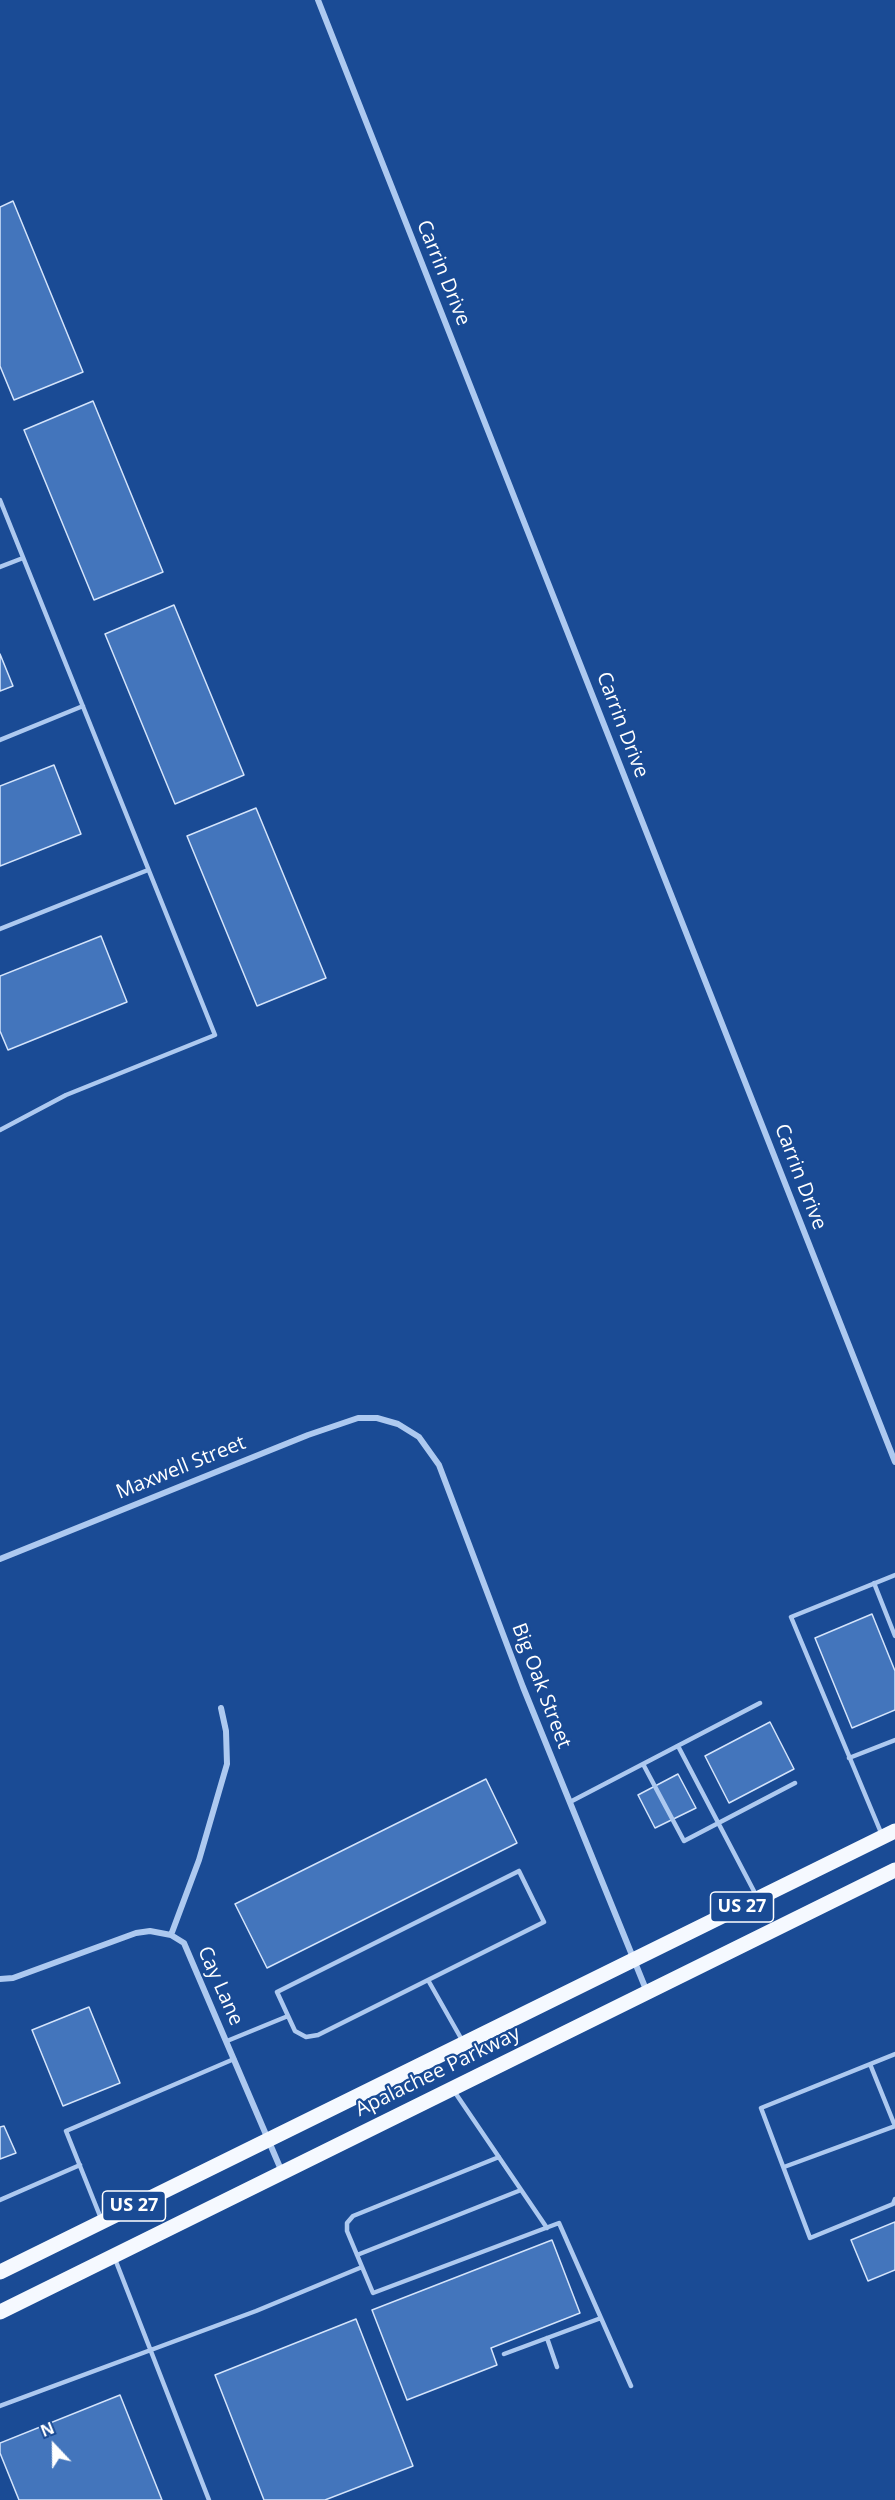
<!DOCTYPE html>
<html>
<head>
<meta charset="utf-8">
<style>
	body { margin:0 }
	#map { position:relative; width:895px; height:2500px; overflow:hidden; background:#1a4b95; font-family:"Open Sans",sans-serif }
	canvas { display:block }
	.north { position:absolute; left:24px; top:2416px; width:60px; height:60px; -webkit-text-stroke:4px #1a4b95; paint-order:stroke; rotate:338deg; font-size:16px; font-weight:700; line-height:24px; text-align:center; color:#fff }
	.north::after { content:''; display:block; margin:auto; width:21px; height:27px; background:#fff; clip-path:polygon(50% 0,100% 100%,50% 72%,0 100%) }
</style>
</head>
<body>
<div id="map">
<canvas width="895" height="2500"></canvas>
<div class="north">N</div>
</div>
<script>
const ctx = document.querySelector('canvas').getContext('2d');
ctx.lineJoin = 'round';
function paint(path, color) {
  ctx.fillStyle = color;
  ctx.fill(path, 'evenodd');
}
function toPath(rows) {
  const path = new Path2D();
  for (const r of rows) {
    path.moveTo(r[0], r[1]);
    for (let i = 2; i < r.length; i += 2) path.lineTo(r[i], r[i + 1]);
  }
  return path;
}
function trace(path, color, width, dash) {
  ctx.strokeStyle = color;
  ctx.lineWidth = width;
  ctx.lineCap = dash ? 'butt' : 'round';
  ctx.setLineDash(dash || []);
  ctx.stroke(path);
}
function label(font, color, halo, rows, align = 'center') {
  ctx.font = font + ' "Open Sans",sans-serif';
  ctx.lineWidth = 4.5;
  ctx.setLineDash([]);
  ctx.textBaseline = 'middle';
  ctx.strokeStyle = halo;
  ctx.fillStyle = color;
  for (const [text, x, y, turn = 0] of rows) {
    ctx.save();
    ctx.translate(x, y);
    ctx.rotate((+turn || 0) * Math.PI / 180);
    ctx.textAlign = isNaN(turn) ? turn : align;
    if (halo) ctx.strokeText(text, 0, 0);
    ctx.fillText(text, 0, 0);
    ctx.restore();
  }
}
const building = toPath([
	[13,201,83,372,14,400,0,366,0,207,13,201],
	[93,401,163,572,94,600,24,430,93,401],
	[174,605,244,775,175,804,105,634,174,605],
	[0,654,13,686,0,691,0,654],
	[54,765,81,834,0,866,0,786,54,765],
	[256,808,326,978,257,1006,187,836,256,808],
	[101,936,127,1002,8,1050,0,1031,0,976,101,936],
	[872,1614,895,1671,895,1710,852,1728,815,1638,872,1614],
	[770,1722,794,1769,729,1803,705,1756,770,1722],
	[678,1774,696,1808,655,1828,638,1795,678,1774],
	[486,1779,517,1843,267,1968,235,1904,486,1779],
	[89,2007,120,2083,63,2106,32,2030,89,2007],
	[4,2126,16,2153,0,2159,0,2127,4,2126],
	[895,2222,895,2270,868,2281,851,2240,895,2222],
	[552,2240,580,2313,491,2348,497,2365,407,2400,372,2310,552,2240],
	[356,2319,413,2466,325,2500,264,2500,215,2375,356,2319],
	[120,2395,162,2500,19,2500,0,2453,0,2443,120,2395]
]);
const service = toPath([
	[0,500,215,1035,66,1095,0,1130],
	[0,567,23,558],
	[0,740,83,706],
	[0,929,148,870],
	[874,1583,895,1636],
	[678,1746,756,1895],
	[849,1758,895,1740],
	[643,1764,684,1841,795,1783],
	[570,1802,760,1703],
	[882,1835,791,1617,895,1575],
	[519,1871,544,1922,318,2035,306,2037,295,2031,277,1992,519,1871],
	[428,1980,462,2040],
	[227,2041,288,2016],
	[895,2054,761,2108,810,2238,893,2204,895,2199],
	[870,2064,895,2126],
	[454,2091,547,2228],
	[499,2157,353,2216,347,2223,347,2231,373,2293,559,2223,631,2386],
	[784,2167,895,2126],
	[0,2200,80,2165],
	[102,2221,66,2131,234,2059],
	[357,2255,521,2190],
	[115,2259,209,2500],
	[547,2338,557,2367],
	[504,2354,601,2318],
	[0,2406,256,2311,362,2267]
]);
const minor = toPath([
	[318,0,895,1462],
	[0,1559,308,1435,358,1418,377,1418,398,1424,419,1437,439,1465,523,1687,647,1992],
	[171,1935,199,1860,227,1764,226,1731,221,1708],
	[0,1979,13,1978,136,1933,150,1931,171,1935,184,1943,282,2172]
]);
const primary = toPath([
	[0,2272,895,1831],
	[0,2312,895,1870]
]);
const shields = [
	[742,1907,63],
	[134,2206,63]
];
const shieldNames = [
	["US 27",742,1907],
	["US 27",134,2206]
];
const streetNames = [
	["Carrin Drive",443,273,68],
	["Carrin Drive",622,725,69],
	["Carrin Drive",800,1177,69],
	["Maxwell Street",181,1468,-22],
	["Big Oak Street",541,1686,69],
	["Cay Lane",220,1986,66],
	["Apalachee Parkway",438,2072,-26]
];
paint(building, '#4375bc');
trace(building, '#d4e4fb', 1.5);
trace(service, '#adc9f0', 4.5);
trace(minor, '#adc9f0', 6);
trace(primary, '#f5f9ff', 15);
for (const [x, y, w] of shields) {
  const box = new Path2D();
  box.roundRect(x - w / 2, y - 15, w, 30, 4.5);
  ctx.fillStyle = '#1a4b95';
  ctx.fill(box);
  trace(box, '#fff', 1.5);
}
label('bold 18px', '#fff', null, shieldNames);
label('20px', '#fff', '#1a4b95', streetNames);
</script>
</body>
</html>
